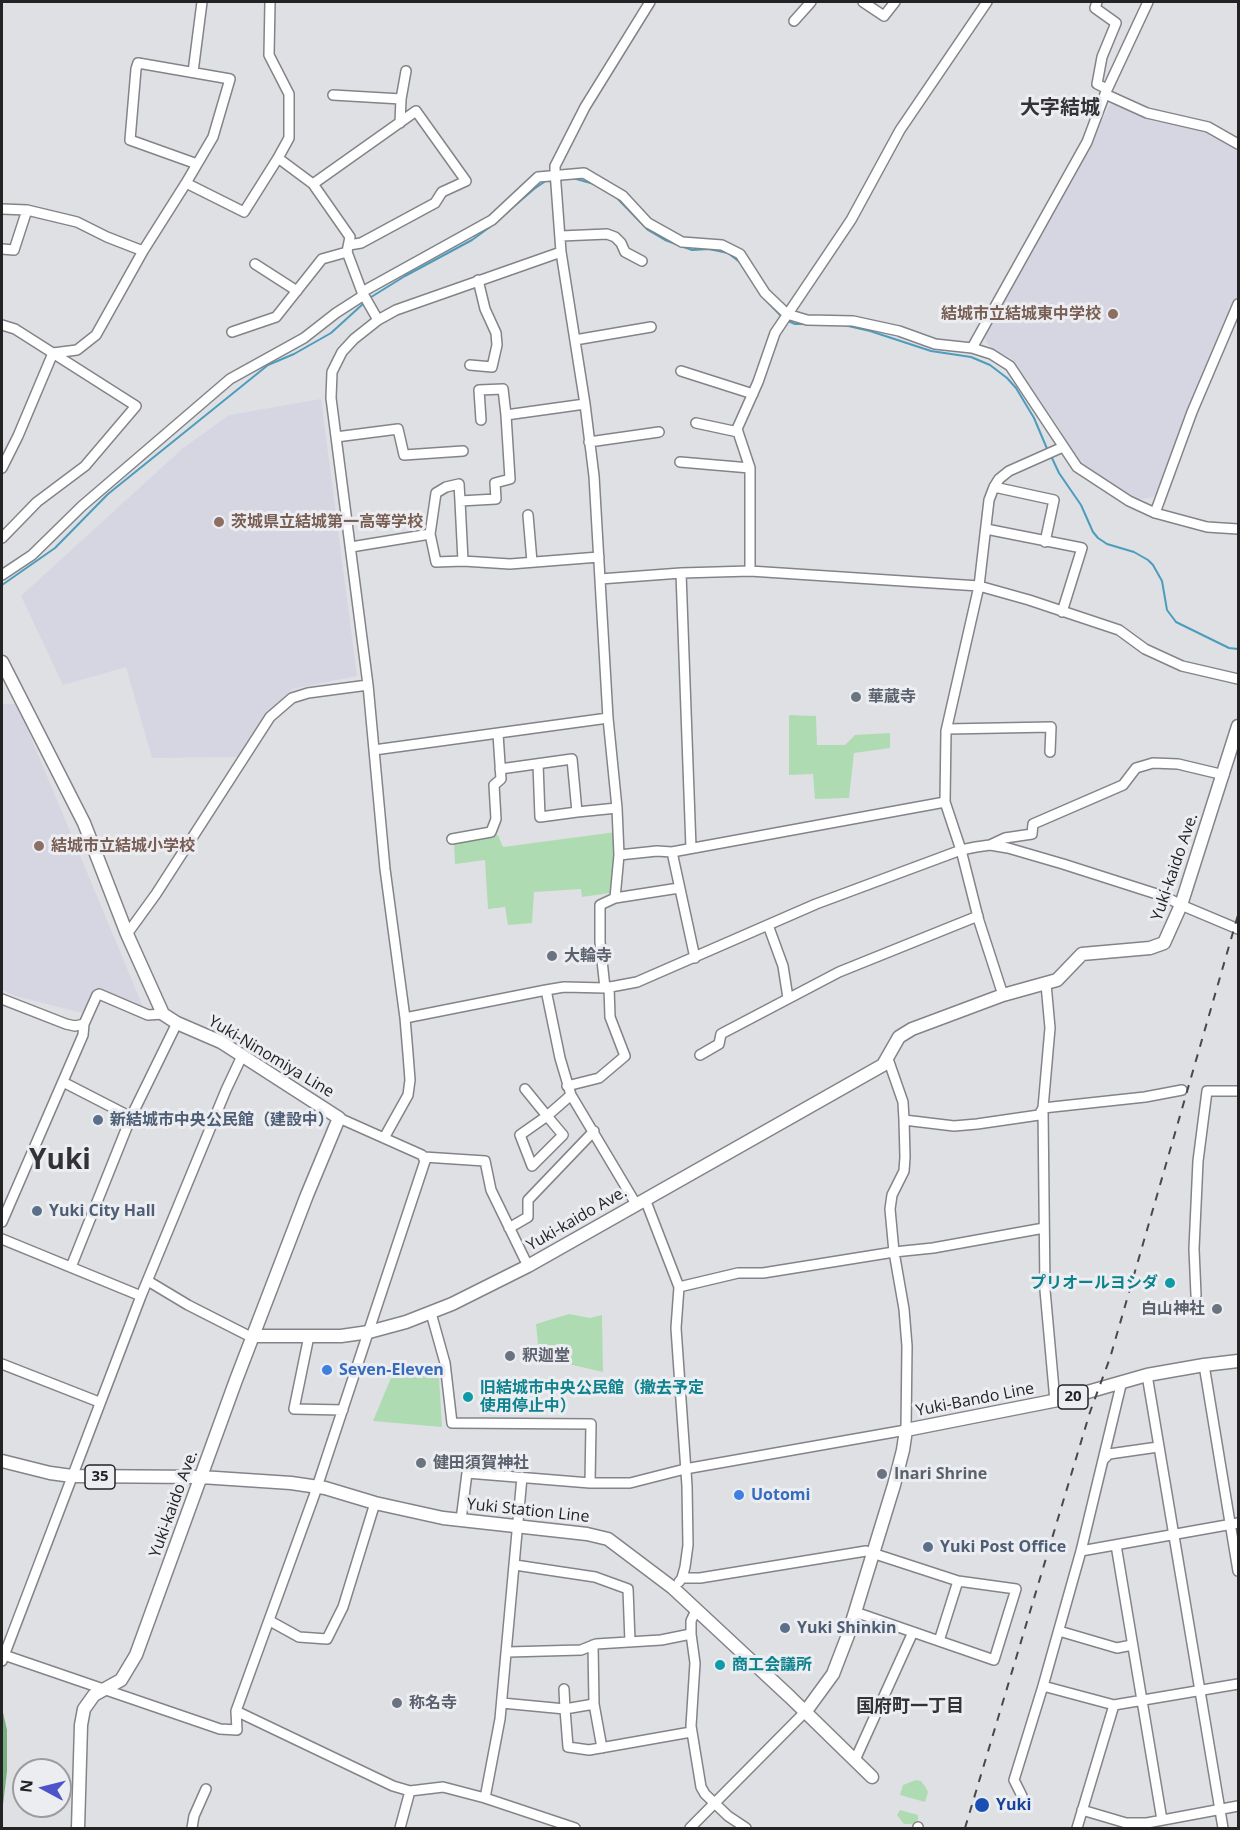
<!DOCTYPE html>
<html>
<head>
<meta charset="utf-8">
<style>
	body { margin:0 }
	#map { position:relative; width:1240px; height:1830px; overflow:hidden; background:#dfe0e4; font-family:"Open Sans",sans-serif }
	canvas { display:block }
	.frame { position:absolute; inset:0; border:3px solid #232324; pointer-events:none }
	.north { position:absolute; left:12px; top:1758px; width:60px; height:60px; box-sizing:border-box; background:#ecedf1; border:2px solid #9c9c9f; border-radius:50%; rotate:277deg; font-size:16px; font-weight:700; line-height:24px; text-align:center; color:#232324 }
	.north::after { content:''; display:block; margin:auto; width:21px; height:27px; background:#4c54ca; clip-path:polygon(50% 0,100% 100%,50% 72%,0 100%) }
</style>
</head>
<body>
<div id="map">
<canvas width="1240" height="1830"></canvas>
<div class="frame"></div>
<div class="north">N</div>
</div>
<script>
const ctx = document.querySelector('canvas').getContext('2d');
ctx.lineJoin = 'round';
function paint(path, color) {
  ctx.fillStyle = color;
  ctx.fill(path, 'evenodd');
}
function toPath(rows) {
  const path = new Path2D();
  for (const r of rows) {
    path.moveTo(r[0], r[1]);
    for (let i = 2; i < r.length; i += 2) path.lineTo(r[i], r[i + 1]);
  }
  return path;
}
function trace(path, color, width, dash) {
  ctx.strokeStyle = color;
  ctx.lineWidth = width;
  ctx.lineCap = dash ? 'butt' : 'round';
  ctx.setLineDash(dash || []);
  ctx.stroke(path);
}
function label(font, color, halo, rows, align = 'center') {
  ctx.font = font + ' "Open Sans","Noto Sans JP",sans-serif';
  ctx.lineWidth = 6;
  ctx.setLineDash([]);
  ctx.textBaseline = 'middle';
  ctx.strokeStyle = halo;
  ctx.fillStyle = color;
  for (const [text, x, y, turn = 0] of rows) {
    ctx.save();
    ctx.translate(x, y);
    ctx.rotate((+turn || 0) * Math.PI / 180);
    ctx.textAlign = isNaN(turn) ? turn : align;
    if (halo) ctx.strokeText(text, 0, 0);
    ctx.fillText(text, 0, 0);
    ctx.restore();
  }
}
const built = toPath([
	[1115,104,1123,105,1154,121,1205,132,1238,148,1238,298,1188,409,1162,485,1153,497,1137,500,1131,499,1081,466,1056,423,1012,359,990,347,984,338,986,331,1110,105],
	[321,399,357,676,292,689,260,724,238,757,152,758,126,667,63,685,21,596,182,449,229,415],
	[2,704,17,704,148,1019,101,998,82,1013,12,995,2,989]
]);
const green = toPath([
	[789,715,816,716,817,745,845,745,855,735,890,733,890,748,854,753,849,798,815,799,813,774,789,775],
	[616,832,610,893,582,897,581,889,534,892,532,923,508,925,505,907,488,909,485,860,455,864,454,843,498,835,503,847],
	[569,1314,590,1318,602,1315,603,1372,573,1365,540,1364,536,1324],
	[393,1373,439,1377,442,1427,373,1421],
	[916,1780,921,1781,926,1788,928,1792,925,1802,900,1795,903,1785],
	[900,1810,918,1815,918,1820,912,1824,904,1824,897,1815]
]);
const forest = toPath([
	[2,1708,7,1730,7,1771,2,1814]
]);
const stream = toPath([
	[573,178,594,184],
	[614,195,648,230,665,240,692,250,709,249,728,253,741,263],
	[498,220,534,189,547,180],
	[762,296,783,318],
	[368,299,405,276,472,240,494,224],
	[788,321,795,324,817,324],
	[844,325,870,331,931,351,971,357,990,365,1007,378,1016,388,1034,418,1048,451],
	[1051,456,1059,473,1081,505,1093,532,1098,538,1107,544,1134,552,1148,560,1153,565,1162,581,1167,610,1176,622,1229,648,1238,649],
	[2,585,55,548,108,494,268,365,294,354,331,333,364,303]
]);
const minor = toPath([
	[270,2,269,55,289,94,289,138,278,158],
	[863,2,884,16,895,2],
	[1097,2,1095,8,1116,23,1102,57,1097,84,1107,89],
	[794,21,811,2],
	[193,72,202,2],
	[1105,94,1147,113,1208,127,1238,144],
	[333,95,401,99,400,123],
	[401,99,406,71],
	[186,183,213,137,230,79,138,63,136,69,130,140,197,164],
	[313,184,416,111,466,181,442,192,435,203,361,243,349,245],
	[2,209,27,210,77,222,107,237,143,251],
	[561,236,607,234,615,237,621,243,625,252,642,261],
	[2,249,14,250,27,210],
	[255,264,297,291],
	[362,292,492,220,538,177,584,173,623,196,648,223,682,242,722,245,740,254,765,293,787,314,807,320,853,321,899,331,935,344,972,348,991,354,1010,366,1077,467,1129,501,1155,513,1207,527,1238,529],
	[2,325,15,329,136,406,85,466,37,502,2,538],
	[232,332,276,317,322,259,347,252,362,292,378,320],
	[575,340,651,327],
	[972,348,1087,142,1105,94,1148,2],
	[470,365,492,367,497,345,496,333,485,309,478,280],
	[681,371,753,394],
	[481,420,479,390,503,389,506,415],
	[696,423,738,432],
	[336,437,398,429,404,455,463,451],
	[589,442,659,432],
	[680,462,750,468],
	[2,468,18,436,53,353,77,350,96,335,143,251,186,183,244,212,278,158,313,184,350,237,347,252],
	[994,487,1054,500,1045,542],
	[1155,513,1192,412,1238,304],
	[528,515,532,562],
	[986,529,1082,548,1062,612],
	[430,534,436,562,463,561,460,501],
	[351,547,430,534,436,493,446,487,459,484,460,501,496,499,495,483,510,479,506,415,585,404],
	[463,561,510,564,599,557],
	[750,571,750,468,737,429,758,382,775,333,851,220,900,130,987,2],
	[681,573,691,848],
	[2,575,32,555,82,506,230,379,304,338,336,313,364,295],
	[600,579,681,573,750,571,979,586,1029,600,1119,630,1145,649,1182,666,1238,679],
	[947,729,1051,727,1050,752],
	[374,750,608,718],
	[538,764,540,817,577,812],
	[500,769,572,759,577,812,617,808],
	[452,839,491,832,496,819,494,785,501,779,498,734],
	[990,845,1005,838,1032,834,1033,824,1123,785,1136,768,1153,763,1178,764,1224,775],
	[672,852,695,958],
	[619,855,657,851,672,852,945,802],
	[615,898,679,888],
	[768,925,783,966,788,998],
	[127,934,156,894,270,717,292,698,308,693,368,685],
	[1046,984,1050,1028,1043,1108,1045,1290,1055,1401],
	[605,988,600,942,600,905,615,898,619,855,617,808,608,718,594,476,585,404,561,252,555,171,555,166,585,107,650,2],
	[546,990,560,1058,571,1095,636,1204],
	[1003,995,979,921,961,850,945,802,946,731,979,586,989,500,994,487,999,479,1009,471,1063,447],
	[2,999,66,1024,75,1026,84,1024],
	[405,1018,546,990,564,987,605,988,637,982,816,904,961,850,976,847,990,845,1008,848,1063,864,1166,897,1181,905,1238,929],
	[700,1055,719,1044,721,1034,839,972,978,916],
	[63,1082,131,1117],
	[567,1086,599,1078,625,1056,610,1017,609,987],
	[525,1089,547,1116,571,1095],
	[547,1116,563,1135,532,1166,520,1135,547,1116],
	[904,1120,954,1126,977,1124,1039,1115,1043,1108,1145,1097,1182,1090],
	[384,1138,408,1095,410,1080,408,1054,405,1018,385,869,368,685,331,398,332,372,342,352,354,339,378,320,396,310,561,252],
	[424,1157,485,1161,491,1190,528,1266],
	[645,1199,679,1287,676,1328,687,1486,688,1545,685,1567,682,1578,679,1582],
	[2,1222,83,1035,84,1024,97,995,99,994,148,1015,163,1014],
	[509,1228,528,1217,528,1200,594,1131],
	[2,1239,141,1296],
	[71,1267,131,1117,177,1023],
	[148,1281,188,1305,247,1335,254,1336],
	[679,1287,738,1273,763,1273,894,1252,933,1248,1044,1228],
	[1196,1295,1194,1249,1198,1161,1207,1091,1238,1091],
	[431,1313,445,1363,452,1423,591,1424,590,1483],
	[309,1336,294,1409,343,1410],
	[2,1364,99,1402],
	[1204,1365,1238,1571],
	[1147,1375,1223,1828],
	[1103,1460,1109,1454,1158,1447],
	[461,1520,467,1473,590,1483,630,1483,685,1469,906,1430,907,1346,904,1309,894,1252,890,1209,892,1195,904,1171,905,1157,904,1120,903,1102,888,1059],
	[1116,1545,1162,1820],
	[1081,1551,1238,1523],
	[515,1565,595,1577,628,1589,630,1642],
	[682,1578,700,1578,866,1551,958,1581,1016,1589,994,1660,855,1612],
	[696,1610,691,1621,691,1634,695,1663,691,1726,701,1787,705,1794,728,1816,746,1828],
	[270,1621,299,1637,327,1639,343,1607,375,1503],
	[1059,1631,1117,1648,1132,1645],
	[939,1641,958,1581],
	[508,1652,581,1650,596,1644,661,1640,691,1634],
	[4,1655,220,1729,237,1730,236,1711,314,1496,425,1161,422,1155,339,1118],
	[2,1661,141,1296,226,1090,242,1056],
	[1043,1686,1114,1705],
	[564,1689,565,1709,594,1704,593,1645],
	[502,1703,565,1709,568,1747,589,1750,691,1732],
	[594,1704,602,1748],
	[236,1711,393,1786,410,1791,443,1787,485,1798,575,1828],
	[855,1760,913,1632],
	[1022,1796,1014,1780,1043,1686,1081,1551,1122,1381],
	[485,1798,500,1719,522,1477],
	[1082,1810,1126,1823,1147,1823,1238,1806],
	[918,1827,918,1828],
	[192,1828,194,1816,206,1789],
	[400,1828,410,1791],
	[690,1828,806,1711],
	[1077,1828,1114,1705,1238,1684]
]);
const major = toPath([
	[2,662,84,823,127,934,163,1014,177,1023,221,1042,339,1118,307,1195,236,1380,136,1655,121,1680,94,1695,84,1709,81,1725,78,1828],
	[254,1336,341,1336,369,1332,406,1322,452,1304,528,1266,883,1065,899,1037,912,1029,1003,995,1057,980,1082,954,1150,948,1164,943,1181,905,1238,726],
	[2,1461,50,1473,72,1476,201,1477,291,1483,325,1488,375,1503,443,1518,587,1534,608,1539,673,1588,790,1697,872,1777],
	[806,1711,833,1674,848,1635,894,1485,903,1450,906,1430,1063,1399,1147,1375,1204,1365,1238,1361]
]);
const rail = toPath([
	[965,1828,1090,1412,1110,1358,1238,915]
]);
const markers = [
	[1113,314,6,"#8d6e63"],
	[219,522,6,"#8d6e63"],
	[856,697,6,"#6b7280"],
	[39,846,6,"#8d6e63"],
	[552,956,6,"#6b7280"],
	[98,1120,6,"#5c6f8a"],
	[37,1211,6,"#5c6f8a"],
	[1170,1283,6,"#0f9aa8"],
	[1217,1309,6,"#6b7280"],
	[510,1356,6,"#6b7280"],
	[327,1370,6,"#3f7fe0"],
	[468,1397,6,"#0f9aa8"],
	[421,1463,6,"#6b7280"],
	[882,1474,6,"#6b7280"],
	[739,1495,6,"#3f7fe0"],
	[928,1547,6,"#5c6f8a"],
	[785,1628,6,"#5c6f8a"],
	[720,1665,6,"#0f9aa8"],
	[397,1703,6,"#6b7280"],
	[982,1805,8,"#1a4fb4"]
];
const shields = [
	[1073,1397,30],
	[100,1477,30]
];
const shieldNames = [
	["20",1073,1397],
	["35",100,1477]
];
const educationNames = [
	["結城市立結城東中学校",1101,314,"right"],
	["茨城県立結城第一高等学校",231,522],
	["結城市立結城小学校",51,846]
];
const worshipNames = [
	["華蔵寺",868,697],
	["大輪寺",564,956],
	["白山神社",1205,1309,"right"],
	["釈迦堂",522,1356],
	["健田須賀神社",433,1463],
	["Inari Shrine",894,1474],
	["称名寺",409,1703]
];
const streetNames = [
	["Yuki-kaido Ave.",1175,867,-71],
	["Yuki-Ninomiya Line",271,1057,31],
	["Yuki-kaido Ave.",577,1219,-30],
	["Yuki-Bando Line",975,1400,-11],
	["Yuki-kaido Ave.",174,1504,-70],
	["Yuki Station Line",528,1511,6]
];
const serviceNames = [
	["新結城市中央公民館（建設中）",110,1120],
	["Yuki City Hall",49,1211],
	["Yuki Post Office",940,1547],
	["Yuki Shinkin",797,1628]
];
const cultureNames = [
	["プリオールヨシダ",1158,1283,"right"],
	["旧結城市中央公民館（撤去予定",480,1388],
	["使用停止中）",480,1406],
	["商工会議所",732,1665]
];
const shopNames = [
	["Seven-Eleven",339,1370],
	["Uotomi",751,1495]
];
const transitNames = [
	["Yuki",996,1805]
];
const neighbourhoodNames = [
	["国府町一丁目",910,1707]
];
const quarterNames = [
	["大字結城",1060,108]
];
const townNames = [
	["Yuki",60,1161]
];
paint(built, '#d5d6e2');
paint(green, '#afdbb3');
paint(forest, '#77af7d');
trace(stream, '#4c9cbd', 2);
trace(minor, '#838488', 12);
trace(major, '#838488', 15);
trace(minor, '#fff', 9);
trace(major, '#fff', 12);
trace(rail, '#484849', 2, [8, 8]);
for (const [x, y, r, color] of markers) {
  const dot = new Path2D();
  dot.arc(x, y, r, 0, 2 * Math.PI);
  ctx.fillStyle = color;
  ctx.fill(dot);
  trace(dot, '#ecedf1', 2);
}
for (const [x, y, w] of shields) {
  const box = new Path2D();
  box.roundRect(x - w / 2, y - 12, w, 24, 4.5);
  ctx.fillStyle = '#ecedf1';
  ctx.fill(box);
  trace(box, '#232324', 1.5);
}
label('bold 15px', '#232324', null, shieldNames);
label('bold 16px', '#785e54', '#ecedf1', educationNames, 'left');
label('bold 16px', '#5b616d', '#ecedf1', worshipNames, 'left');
label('16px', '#232324', '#ecedf1', streetNames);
label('bold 16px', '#4e5e75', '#ecedf1', serviceNames, 'left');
label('bold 16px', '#0d838f', '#ecedf1', cultureNames, 'left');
label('bold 16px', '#366cbe', '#ecedf1', shopNames, 'left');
label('bold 16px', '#164399', '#ecedf1', transitNames, 'left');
label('bold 18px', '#333337', '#ecedf1', neighbourhoodNames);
label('bold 20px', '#333337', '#ecedf1', quarterNames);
label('bold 28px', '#333337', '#ecedf1', townNames);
</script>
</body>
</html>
